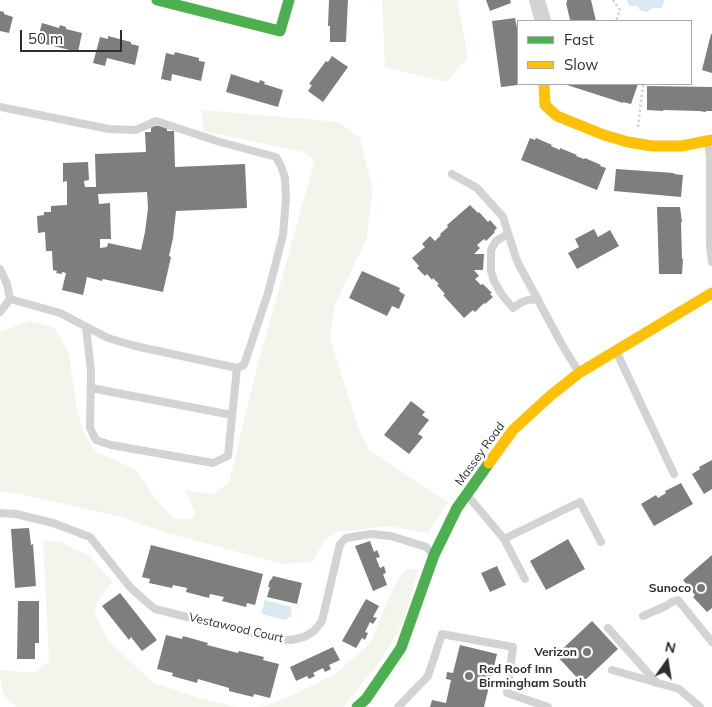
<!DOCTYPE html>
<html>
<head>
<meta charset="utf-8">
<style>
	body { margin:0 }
	#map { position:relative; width:712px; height:707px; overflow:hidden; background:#fff; font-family:Mulish,sans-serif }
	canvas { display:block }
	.legend { position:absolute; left:517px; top:20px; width:175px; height:65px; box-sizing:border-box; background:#fff; border:1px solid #ababab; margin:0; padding:6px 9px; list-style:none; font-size:15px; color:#2e2e2e }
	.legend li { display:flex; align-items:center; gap:10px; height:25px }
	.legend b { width:25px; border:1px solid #ababab }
	.north { position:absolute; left:642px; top:637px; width:50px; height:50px; -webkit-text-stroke:4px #fff; paint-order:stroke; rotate:13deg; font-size:14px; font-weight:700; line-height:20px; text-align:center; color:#2e2e2e }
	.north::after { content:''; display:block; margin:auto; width:18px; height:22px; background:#2e2e2e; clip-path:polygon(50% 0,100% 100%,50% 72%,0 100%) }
	.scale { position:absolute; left:20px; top:30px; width:102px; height:22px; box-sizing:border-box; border:2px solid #2e2e2e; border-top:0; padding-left:6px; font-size:15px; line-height:18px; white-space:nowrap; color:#2e2e2e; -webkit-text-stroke:4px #fff; paint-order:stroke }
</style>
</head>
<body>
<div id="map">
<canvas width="712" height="707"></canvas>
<ul class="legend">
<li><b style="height:6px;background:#4caf50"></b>Fast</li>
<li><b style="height:6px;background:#ffc107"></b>Slow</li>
</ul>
<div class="north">N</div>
<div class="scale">50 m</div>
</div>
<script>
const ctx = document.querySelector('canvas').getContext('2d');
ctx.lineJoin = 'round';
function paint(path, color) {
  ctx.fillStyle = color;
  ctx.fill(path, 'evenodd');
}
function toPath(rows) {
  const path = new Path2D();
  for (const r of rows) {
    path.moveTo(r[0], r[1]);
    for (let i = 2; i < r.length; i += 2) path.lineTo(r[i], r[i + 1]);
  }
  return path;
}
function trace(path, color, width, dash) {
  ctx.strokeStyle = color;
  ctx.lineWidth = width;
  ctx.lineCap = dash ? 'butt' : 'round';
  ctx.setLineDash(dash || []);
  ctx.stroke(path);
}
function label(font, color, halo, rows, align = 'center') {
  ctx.font = font + ' Mulish,sans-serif';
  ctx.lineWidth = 5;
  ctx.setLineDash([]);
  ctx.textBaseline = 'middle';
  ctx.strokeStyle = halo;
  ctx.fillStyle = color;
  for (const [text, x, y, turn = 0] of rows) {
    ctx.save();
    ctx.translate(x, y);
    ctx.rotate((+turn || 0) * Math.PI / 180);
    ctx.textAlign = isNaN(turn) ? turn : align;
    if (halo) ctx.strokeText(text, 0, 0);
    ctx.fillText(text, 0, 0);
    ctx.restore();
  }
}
const green = toPath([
	[382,0,457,0,468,57,447,82,385,67],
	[202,110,339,122,360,138,373,191,366,240,334,307,330,339,359,430,369,450,430,491,448,502,428,533,389,526,337,532,324,541,312,562,284,564,171,534,122,517,20,494,0,491,0,332,30,321,55,328,69,355,77,409,84,434,95,451,136,470,154,497,174,519,193,519,195,512,185,490,213,494,229,483,256,371,315,160,304,152,203,131],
	[43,540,60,542,88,555,112,581,97,602,95,613,106,638,153,683,203,699,239,707,16,707,4,695,0,677,0,670,34,673,49,661],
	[406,569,418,569,403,623,379,663,343,707,258,707,275,703,334,675,370,643,394,587]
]);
const water = toPath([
	[627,0,664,0,663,6,660,8,653,8,646,12,640,10,637,6,629,6],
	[265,600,291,607,290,611,292,611,291,617,288,617,287,620,261,614]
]);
const building = toPath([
	[329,0,348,0,346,42,330,42,330,26,328,26],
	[486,0,510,0,511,3,490,11],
	[567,0,591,0,596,21,572,21,571,20,570,20,566,3,567,2],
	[0,11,4,12,4,14,13,17,9,33,0,31],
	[515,18,518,33,517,33,518,45,518,85,501,87,492,21],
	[42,23,59,28,60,25,66,27,66,29,82,33,78,52,37,42],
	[711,34,712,34,712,73,702,70],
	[108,36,131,42,131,44,139,46,135,65,107,58,105,66,93,63,100,37,108,39],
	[175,52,199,58,199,61,205,62,201,81,172,74,171,81,161,79,166,53,174,55],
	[332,56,348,67,323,102,308,91,312,85,309,84,326,61,328,62],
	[231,74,259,83,260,80,265,82,264,84,283,90,278,107,226,92],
	[564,84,638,84,631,104,623,102,623,103],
	[647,86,712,87,712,111,706,111,706,112,699,111,663,110,663,111,647,110],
	[151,126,167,126,167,131,174,131,175,167,245,164,247,208,176,211,173,238,169,256,171,257,163,292,103,279,102,281,87,277,83,295,62,290,66,273,62,272,62,274,56,273,57,271,53,270,52,251,46,251,45,232,38,233,37,216,44,215,44,212,51,212,51,206,67,205,67,181,63,182,63,163,88,162,89,180,84,181,85,187,96,187,95,154,146,152,145,132,151,132],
	[147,192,148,208,145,232,141,250,108,243,107,247,100,248,100,239,111,239,110,203,99,204,98,194],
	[530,138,535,140,536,138,552,145,551,146,560,150,560,148,577,155,576,156,584,159,585,158,601,165,600,166,606,168,597,190,521,160],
	[616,169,674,173,674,174,683,175,681,197,614,191],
	[470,205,478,213,479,212,488,222,490,220,497,228,494,231,495,232,486,241,484,239,477,245,480,248,474,254,484,254,483,270,474,270,479,276,475,279,481,285,483,284,492,293,490,294,493,297,485,304,484,303,475,312,473,310,464,318,443,295,445,294,437,285,439,284,433,278,432,280,427,274,425,276,417,268,419,266,412,258,425,247,422,244,430,236,435,241,441,235,440,234,448,227,447,225],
	[657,207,680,207,682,222,681,222,682,259,683,259,682,274,659,274],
	[594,229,598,237,610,230,619,246,577,269,568,253,579,247,575,239],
	[362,271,400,288,399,291,405,295,399,309,392,306,387,316,349,298],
	[411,401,425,412,422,415,429,420,418,434,423,437,409,454,384,435],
	[712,460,712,489,704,494,692,474,700,469,699,467],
	[681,483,693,504,654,526,641,504,656,495,658,498,666,493,665,491],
	[29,528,31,545,33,544,36,586,15,588,11,529],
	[568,539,585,569,546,590,530,561],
	[370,541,374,552,377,550,380,557,376,558,380,568,384,566,386,573,383,574,387,585,373,591,355,546],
	[151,545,263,574,255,605,247,603,246,607,222,601,224,597,210,594,209,598,186,592,187,588,173,585,172,588,149,583,150,579,142,577],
	[712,555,712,608,707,612,693,597,695,595,683,580],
	[497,566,506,585,490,592,481,573],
	[273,576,302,583,297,604,267,597,270,587,268,587,270,580,271,580],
	[120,593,157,640,142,651,131,637,129,640,102,606],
	[366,599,379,606,373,617,377,618,373,624,370,622,365,632,368,633,365,640,362,638,356,648,342,641],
	[18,601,39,601,39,643,35,643,35,659,17,659],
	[592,621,618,649,582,683,556,655],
	[166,635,182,639,183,636,208,643,207,645,238,653,239,651,264,657,263,660,279,664,270,698,254,694,253,697,229,691,229,688,198,679,197,683,172,676,173,673,157,669],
	[460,645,497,654,484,707,430,707,432,700,446,703,451,680,446,679,447,672,453,673],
	[333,647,340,660,329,665,331,669,325,672,323,668,313,673,315,676,309,679,307,676,296,681,290,667]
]);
const path = toPath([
	[613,0,620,10,616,21],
	[638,127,643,84]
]);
const lane = toPath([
	[0,107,109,129,136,130,156,121,220,142,276,157,281,166,285,178,286,198,283,235,268,293,244,365,237,368,135,346,108,338,60,313,10,299],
	[708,142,710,158,710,245,712,262],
	[452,174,477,188,503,217,517,261,561,343,578,371],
	[508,234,496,241,491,250,491,271,494,281,502,295,513,308,522,302,528,300,538,299],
	[0,269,7,284,10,299,0,312],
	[86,327,91,372,90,428,96,440,111,445,213,463,228,456,237,368],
	[617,353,674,474],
	[91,388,232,415],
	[468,496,504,539,580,502,601,542],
	[0,513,16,514,53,523,90,537,130,587,143,599,155,609,277,639,291,640,304,637,314,631,322,621,340,544,346,538,371,534,391,536,426,547,432,553],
	[504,539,525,579],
	[643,616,666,606,672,602,678,600,712,642],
	[608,628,657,683],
	[612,670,679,689,700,707],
	[398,707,428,676,442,634,513,647,507,693,548,707]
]);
const street = toPath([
	[537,0,543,21]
]);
const fast = toPath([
	[157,0,280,31,289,0],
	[357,707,366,699,401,648,434,555,457,508,489,463]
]);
const slow = toPath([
	[544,84,545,105,557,116,604,135,628,142,652,146,681,146,712,140],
	[489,463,513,430,550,396,579,373,712,293]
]);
const markers = [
	[701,588,5,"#777"],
	[587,652,5,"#777"],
	[469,676,5,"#777"]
];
const streetNames = [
	["Massey Road",480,454,-54],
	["Vestawood Court",236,628,13]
];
const poiNames = [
	["Sunoco",691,588],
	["Verizon",577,652],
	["Red Roof Inn",479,669,"left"],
	["Birmingham South",479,683,"left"]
];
paint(green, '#f1f5eb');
paint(water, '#d8e9f2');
paint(building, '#7e7e7e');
trace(path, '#d3d3d3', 2.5, [2.5, 2.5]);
trace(lane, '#d3d3d3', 8);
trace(street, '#d3d3d3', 16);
trace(fast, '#4caf50', 11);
trace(slow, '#ffc107', 11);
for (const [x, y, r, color] of markers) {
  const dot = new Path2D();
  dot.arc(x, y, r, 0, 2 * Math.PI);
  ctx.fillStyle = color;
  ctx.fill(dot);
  trace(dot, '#fff', 2);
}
label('12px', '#2e2e2e', '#fff', streetNames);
label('bold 12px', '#2e2e2e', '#fff', poiNames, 'right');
</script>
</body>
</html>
